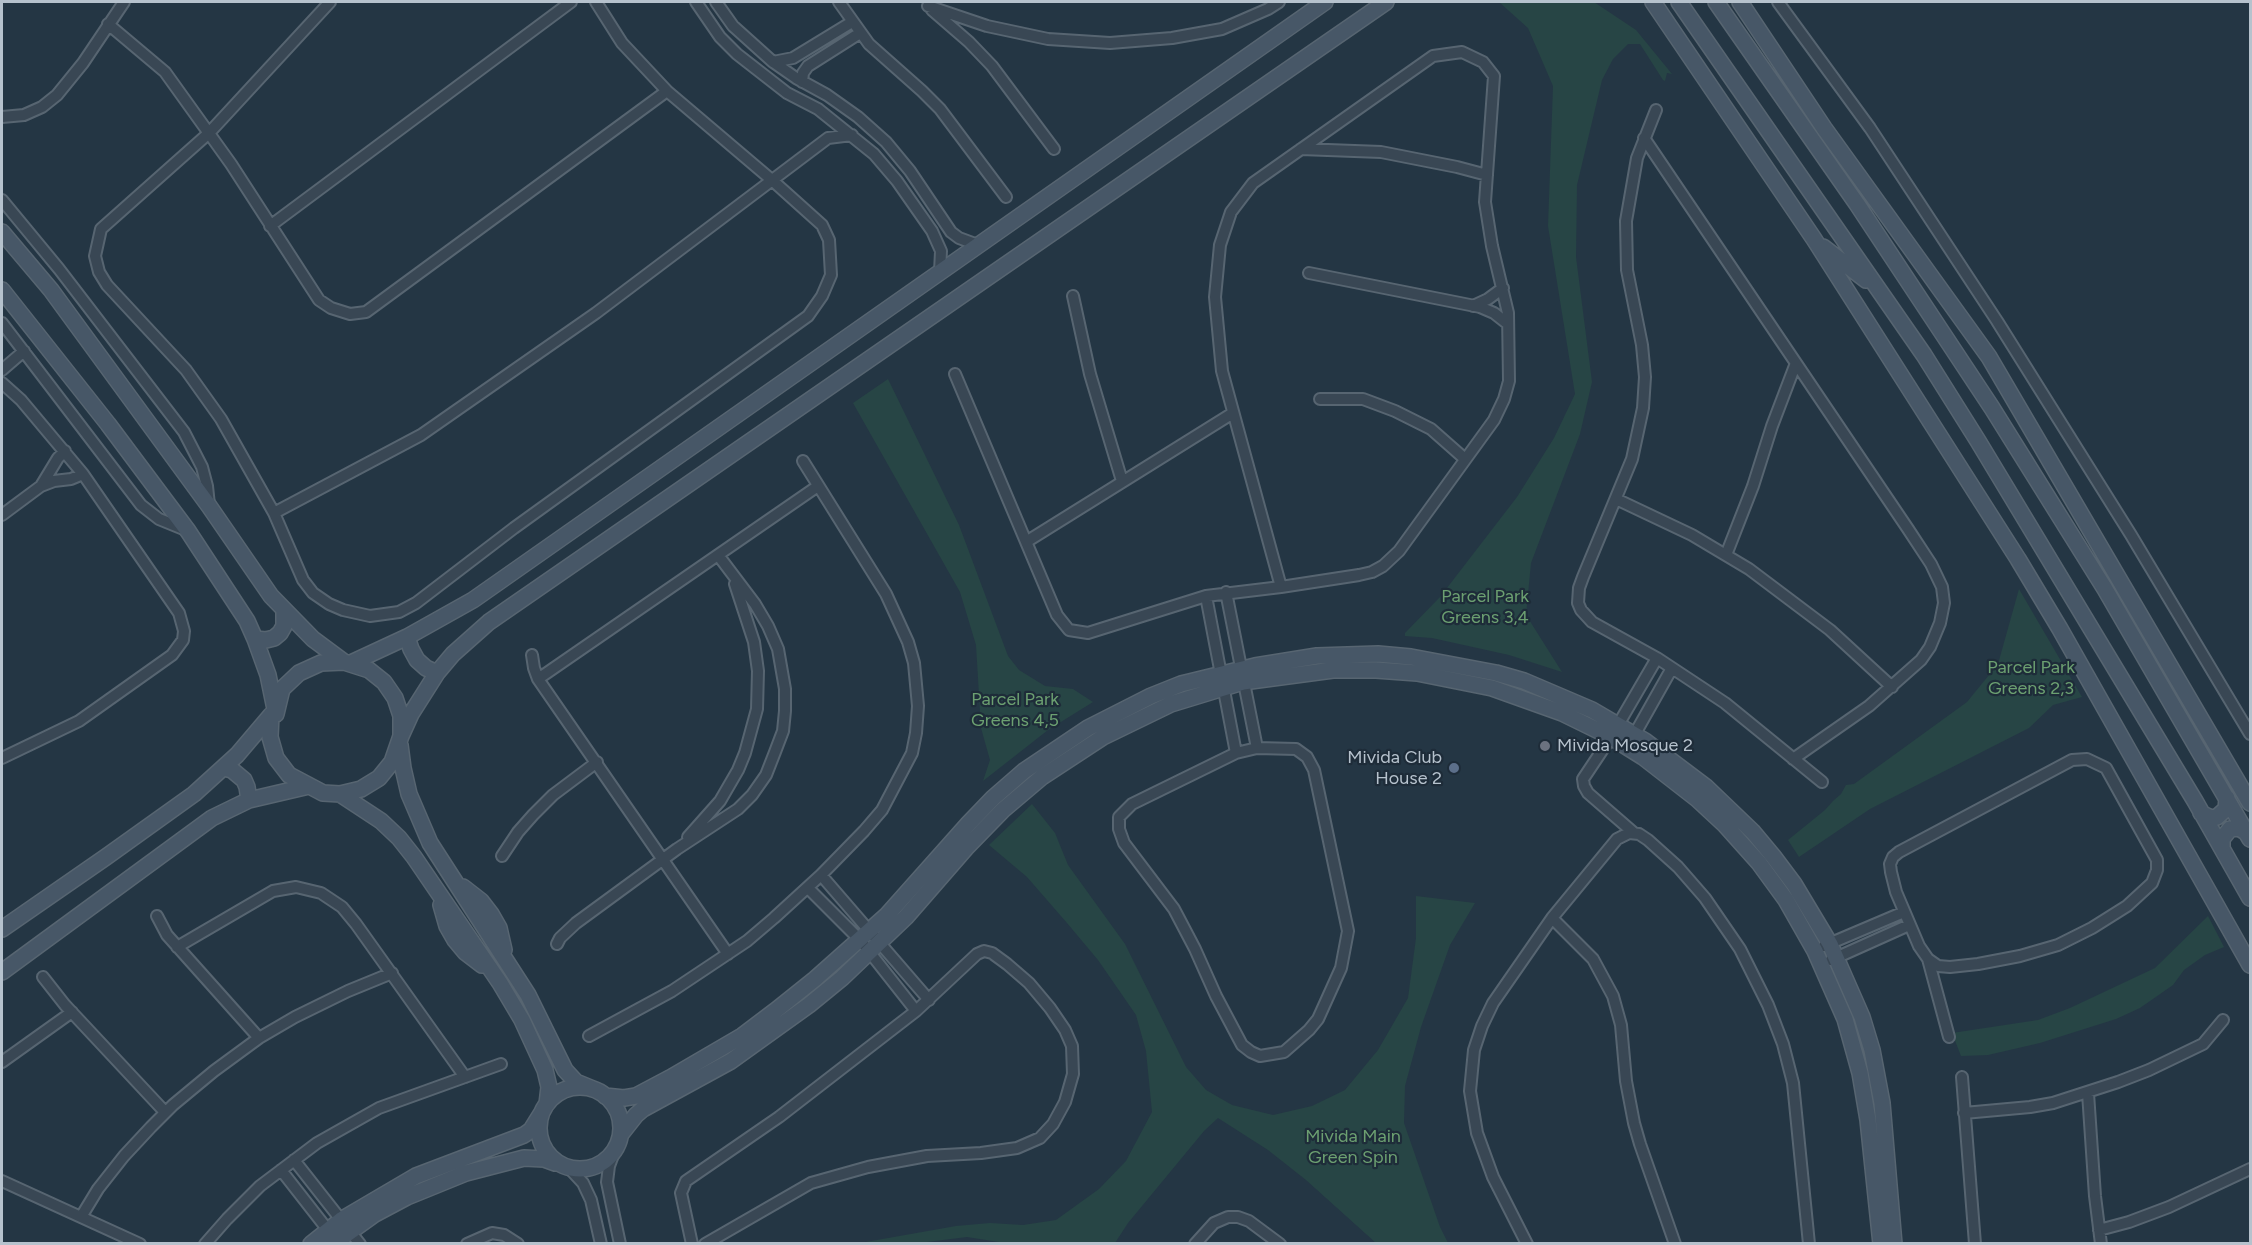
<!DOCTYPE html>
<html>
<head>
<meta charset="utf-8">
<style>
	body { margin:0 }
	#map { position:relative; width:2252px; height:1245px; overflow:hidden; background:#243644; font-family:Figtree,sans-serif }
	canvas { display:block }
	.frame { position:absolute; inset:0; border:3px solid #b6c2cd; pointer-events:none }
</style>
</head>
<body>
<div id="map">
<canvas width="2252" height="1245"></canvas>
<div class="frame"></div>
</div>
<script>
const ctx = document.querySelector('canvas').getContext('2d');
ctx.lineJoin = 'round';
function paint(path, color) {
  ctx.fillStyle = color;
  ctx.fill(path, 'evenodd');
}
function toPath(rows) {
  const path = new Path2D();
  for (const r of rows) {
    if (r.length === 3) {
      path.moveTo(r[0] + r[2], r[1]);
      path.arc(r[0], r[1], r[2], 0, 2 * Math.PI);
      continue;
    }
    path.moveTo(r[0], r[1]);
    for (let i = 2; i < r.length; i += 2) path.lineTo(r[i], r[i + 1]);
  }
  return path;
}
function trace(path, color, width, dash) {
  ctx.strokeStyle = color;
  ctx.lineWidth = width;
  ctx.lineCap = dash ? 'butt' : 'round';
  ctx.setLineDash(dash || []);
  ctx.stroke(path);
}
function label(font, color, halo, rows, align = 'center') {
  ctx.font = font + ' Figtree,sans-serif';
  ctx.lineWidth = 4.5;
  ctx.setLineDash([]);
  ctx.textBaseline = 'middle';
  ctx.strokeStyle = halo;
  ctx.fillStyle = color;
  for (const [text, x, y, turn = 0] of rows) {
    ctx.save();
    ctx.translate(x, y);
    ctx.rotate((+turn || 0) * Math.PI / 180);
    ctx.textAlign = isNaN(turn) ? turn : align;
    if (halo) ctx.strokeText(text, 0, 0);
    ctx.fillText(text, 0, 0);
    ctx.restore();
  }
}
const green = toPath([
	[1499,2,1594,2,1636,30,1672,74,1667,73,1665,81,1663,80,1640,44,1628,44,1613,59,1602,80,1577,185,1576,257,1592,382,1580,434,1531,563,1526,615,1562,672,1509,655,1432,638,1405,636,1405,633,1440,597,1517,497,1554,438,1575,394,1548,226,1553,86,1528,28],
	[888,379,959,525,1008,656,1019,670,1045,686,1073,689,1093,702,1048,730,983,781,990,760,981,728,976,645,960,592,853,403],
	[2019,589,2082,697,2053,705,2029,728,1870,809,1799,857,1788,840,1825,810,1833,801,1841,794,1846,785,1854,784,1967,702,1998,664],
	[1032,804,1055,833,1068,865,1125,944,1186,1067,1206,1090,1232,1105,1273,1115,1312,1106,1345,1090,1378,1050,1408,998,1416,938,1416,896,1475,903,1450,945,1421,1027,1405,1086,1404,1123,1440,1227,1448,1243,1376,1243,1306,1180,1268,1150,1218,1118,1204,1131,1128,1223,1115,1243,1005,1243,967,1237,919,1243,860,1243,956,1226,990,1223,1023,1225,1056,1220,1099,1189,1126,1161,1152,1112,1146,1051,1136,1015,1098,960,1067,923,1027,877,989,845],
	[2208,916,2224,947,2205,955,2184,970,2173,985,2140,1008,2116,1019,2040,1043,1988,1055,1961,1056,1952,1033,2038,1020,2070,1008,2155,968]
]);
const street = toPath([
	[330,2,209,133,101,229,95,256,99,272,107,285,186,370,221,419,274,513,303,580,313,593,329,604,343,610,370,616,399,612,416,603,514,528,808,316,822,296,831,275,829,240,822,225,773,181,667,91,622,43,596,2],
	[696,2,720,37,737,54,787,93,818,109,874,154,897,181,932,231,941,251,940,272],
	[716,2,733,26,773,62,796,78,827,95,858,117,886,142,910,171,951,232,959,238,978,245],
	[839,2,869,44,922,91,940,109,1006,197],
	[1778,2,1870,128,1997,321,2131,535,2250,734],
	[928,6,987,26,1048,39,1110,43,1172,38,1222,29,1268,9,1279,2],
	[932,10,969,42,992,66,1054,149],
	[108,24,165,72,231,164,319,300,331,308,350,314,366,312,667,91],
	[773,62,793,58,852,22],
	[802,82,803,73,808,66,860,33],
	[1656,110,1637,158,1626,221,1627,270,1642,345,1645,377,1643,408,1632,459,1583,577,1579,588,1578,603,1581,610,1592,622,1657,658,1725,703,1822,782],
	[2,117,24,115,42,107,57,95,83,63,124,2],
	[1644,138,1908,529,1931,564,1942,587,1944,603,1940,623,1930,647,1921,660,1869,706,1793,759],
	[1301,149,1381,152,1457,167,1487,175],
	[2,200,59,269,184,432,202,467,207,486,209,505],
	[270,226,571,2],
	[1309,273,1480,307,1494,313,1508,324],
	[1073,296,1090,374,1122,481],
	[1473,306,1488,299,1503,288],
	[2,323,141,505,159,519,186,530],
	[2,370,24,351],
	[955,374,1057,615,1069,630,1088,633,1206,596,1281,587,1359,575,1372,572,1383,566,1399,551,1494,420,1504,399,1509,381,1508,313,1492,246,1485,202,1494,76,1483,62,1462,52,1433,56,1253,183,1231,212,1220,245,1215,297,1222,371,1281,587],
	[2,383,21,400,83,474,179,613,184,631,183,640,172,655,79,721,2,758],
	[1320,399,1363,399,1395,411,1431,429,1465,459],
	[41,486,54,481,71,479,83,474],
	[1616,499,1692,535,1749,569,1830,630,1892,687],
	[274,513,421,435,596,313,828,138,852,135],
	[2,515,41,486,58,458,65,451],
	[1026,542,1233,413],
	[1726,555,1753,486,1772,426,1796,363],
	[1226,592,1257,748],
	[1206,596,1236,753],
	[532,655,534,668,538,679,728,954],
	[538,679,818,486],
	[1632,739,1672,668],
	[1257,748,1296,749,1307,757,1314,770,1348,931,1341,968,1318,1019,1309,1030,1284,1052,1260,1056,1251,1052,1242,1045,1216,996,1195,949,1174,909,1124,843,1119,829,1119,817,1132,804,1236,753,1257,748],
	[2087,759,2106,768,2157,860,2157,870,2152,883,2127,906,2092,928,2058,945,2020,956,1978,964,1950,967,1938,966,1928,959,1919,946,1896,892,1891,872,1890,864,1893,857,1899,852,2072,760,2087,759],
	[1634,833,1588,793,1584,786,1583,779,1611,737,1657,658],
	[688,837,720,801,738,770,745,753,757,709,758,671,754,642,735,584],
	[502,856,518,832,533,815,553,795,597,762],
	[821,875,929,1000],
	[808,888,860,940,916,1011],
	[157,916,167,935,259,1038],
	[1552,918,1593,959,1613,996,1621,1025,1626,1081,1634,1123,1640,1144,1675,1244],
	[557,944,560,938,576,923,677,849,738,809,752,795,766,775,775,752,783,731,785,711,785,689,778,649,768,626,755,604,718,555],
	[1824,946,1904,912],
	[177,947,273,891,296,887,321,893,342,907,356,924,465,1077],
	[1928,959,1949,1037],
	[1831,960,1909,925],
	[43,977,65,1005,165,1112],
	[589,1036,672,991,747,941,774,918,821,875,864,831,882,810,912,753,916,733,918,706,914,663,908,642,886,594,803,461],
	[2,1062,72,1012],
	[1962,1077,1975,1244],
	[2088,1093,2095,1196,2101,1244],
	[1964,1113,2030,1107,2053,1103,2118,1082,2149,1070,2203,1044,2223,1020],
	[616,1147,609,1166,607,1182,620,1244],
	[294,1160,360,1244],
	[570,1169,583,1183,591,1200,601,1244],
	[281,1170,331,1234],
	[2,1181,140,1244],
	[81,1217,98,1189,124,1156,151,1127,173,1105,214,1071,259,1038,295,1017,348,991,392,973],
	[2099,1230,2129,1222,2169,1207,2250,1169],
	[205,1244,227,1219,260,1186,317,1143,379,1108,501,1064],
	[467,1244,492,1233,504,1235,518,1244],
	[692,1244,681,1193,686,1181,779,1117,916,1011,977,954,984,951,992,953,1007,964,1029,983,1050,1008,1065,1030,1072,1046,1073,1074,1065,1102,1053,1124,1040,1138,1017,1148,981,1153,927,1156,868,1167,811,1183,705,1244],
	[1195,1244,1214,1223,1228,1217,1238,1217,1249,1221,1280,1244],
	[1527,1244,1493,1177,1477,1133,1470,1091,1474,1050,1482,1026,1493,1003,1552,918,1617,839,1629,833,1639,834,1648,840,1678,867,1705,898,1740,949,1768,1005,1783,1044,1793,1083,1809,1244]
]);
const secondary = toPath([
	[1653,2,1814,239,2018,559,2060,629,2250,965],
	[1679,2,1924,355,1978,441,2195,801,2250,898],
	[1716,2,1857,204,1992,408,2105,589,2250,839],
	[1740,2,1824,128,1989,357,2250,803],
	[2,232,51,290,209,506,271,596,313,639,344,662],
	[1823,247,1866,280],
	[2,290,108,424,188,531,247,621,255,639,268,675,276,714],
	[407,637,411,649,417,660,426,668,437,673],
	[255,639,266,640,274,638,280,633,284,626,284,611],
	[344,662,369,670,384,682,395,698,401,716,401,736,392,762,379,778,361,789,340,794,323,793,289,775,276,758,270,737,271,715,276,714,282,689,299,673,321,663,344,662],
	[351,663,407,637,473,600,1325,2],
	[401,736,411,714,437,673,453,654,489,622,1386,2],
	[400,745,403,768,409,794,430,843,528,995,565,1070,576,1082,593,1089],
	[224,768,232,770,244,780,247,787,249,800],
	[340,794,381,821,399,838,414,857,500,983,522,1020,545,1070,549,1087,547,1104],
	[2201,813,2211,818,2217,817,2226,809,2227,798],
	[2222,848,2222,839,2230,829,2239,828,2247,833],
	[463,887,481,901,491,914,499,928,504,950],
	[441,905,447,926,455,940,465,952,482,965],
	[2,929,106,857,194,794,237,755,271,715],
	[2,972,212,818,249,800,309,786],
	[580,1128,41],
	[605,1096,624,1098,636,1096,670,1078,742,1036,775,1011,815,979,887,915,968,824,993,798,1024,771,1088,728,1151,696,1181,684,1255,666,1317,656,1378,654,1411,657,1496,673,1524,681,1592,710,1645,741,1706,787,1753,832,1773,856,1794,884,1830,944,1862,1017,1872,1050,1882,1103,1894,1244],
	[621,1134,636,1115,643,1109,731,1061,809,1005,842,978,906,917,966,848,1003,810,1042,777,1103,737,1171,704,1243,682,1333,670,1376,670,1417,673,1492,688,1562,713,1611,737,1643,757,1697,799,1725,825,1759,863,1786,900,1815,951,1845,1019,1860,1073,1868,1120,1881,1244],
	[311,1244,341,1220,416,1176,524,1135,531,1130,541,1114],
	[333,1244,375,1214,407,1197,466,1173,524,1158,544,1159,555,1163]
]);
const markers = [
	[1545,746,6,"#6b7280"],
	[1454,768,6,"#5c6f8a"]
];
const parkNames = [
	["Parcel Park",1485,597],
	["Greens 3,4",1485,618],
	["Parcel Park",2031,668],
	["Greens 2,3",2031,689],
	["Parcel Park",1015,700],
	["Greens 4,5",1015,721],
	["Mivida Main",1353,1137],
	["Green Spin",1353,1158]
];
const poiNames = [
	["Mivida Mosque 2",1557,746],
	["Mivida Club",1442,758,"right"],
	["House 2",1442,779,"right"]
];
paint(green, '#274545');
trace(street, '#576571', 14);
trace(secondary, '#576571', 18);
trace(street, '#394754', 10);
trace(secondary, '#475767', 15);
for (const [x, y, r, color] of markers) {
  const dot = new Path2D();
  dot.arc(x, y, r, 0, 2 * Math.PI);
  ctx.fillStyle = color;
  ctx.fill(dot);
  trace(dot, '#1e2c39', 2);
}
label('18px', '#6ca071', '#1e2c39', parkNames);
label('18px', '#b6c2cd', '#1e2c39', poiNames, 'left');
</script>
</body>
</html>
